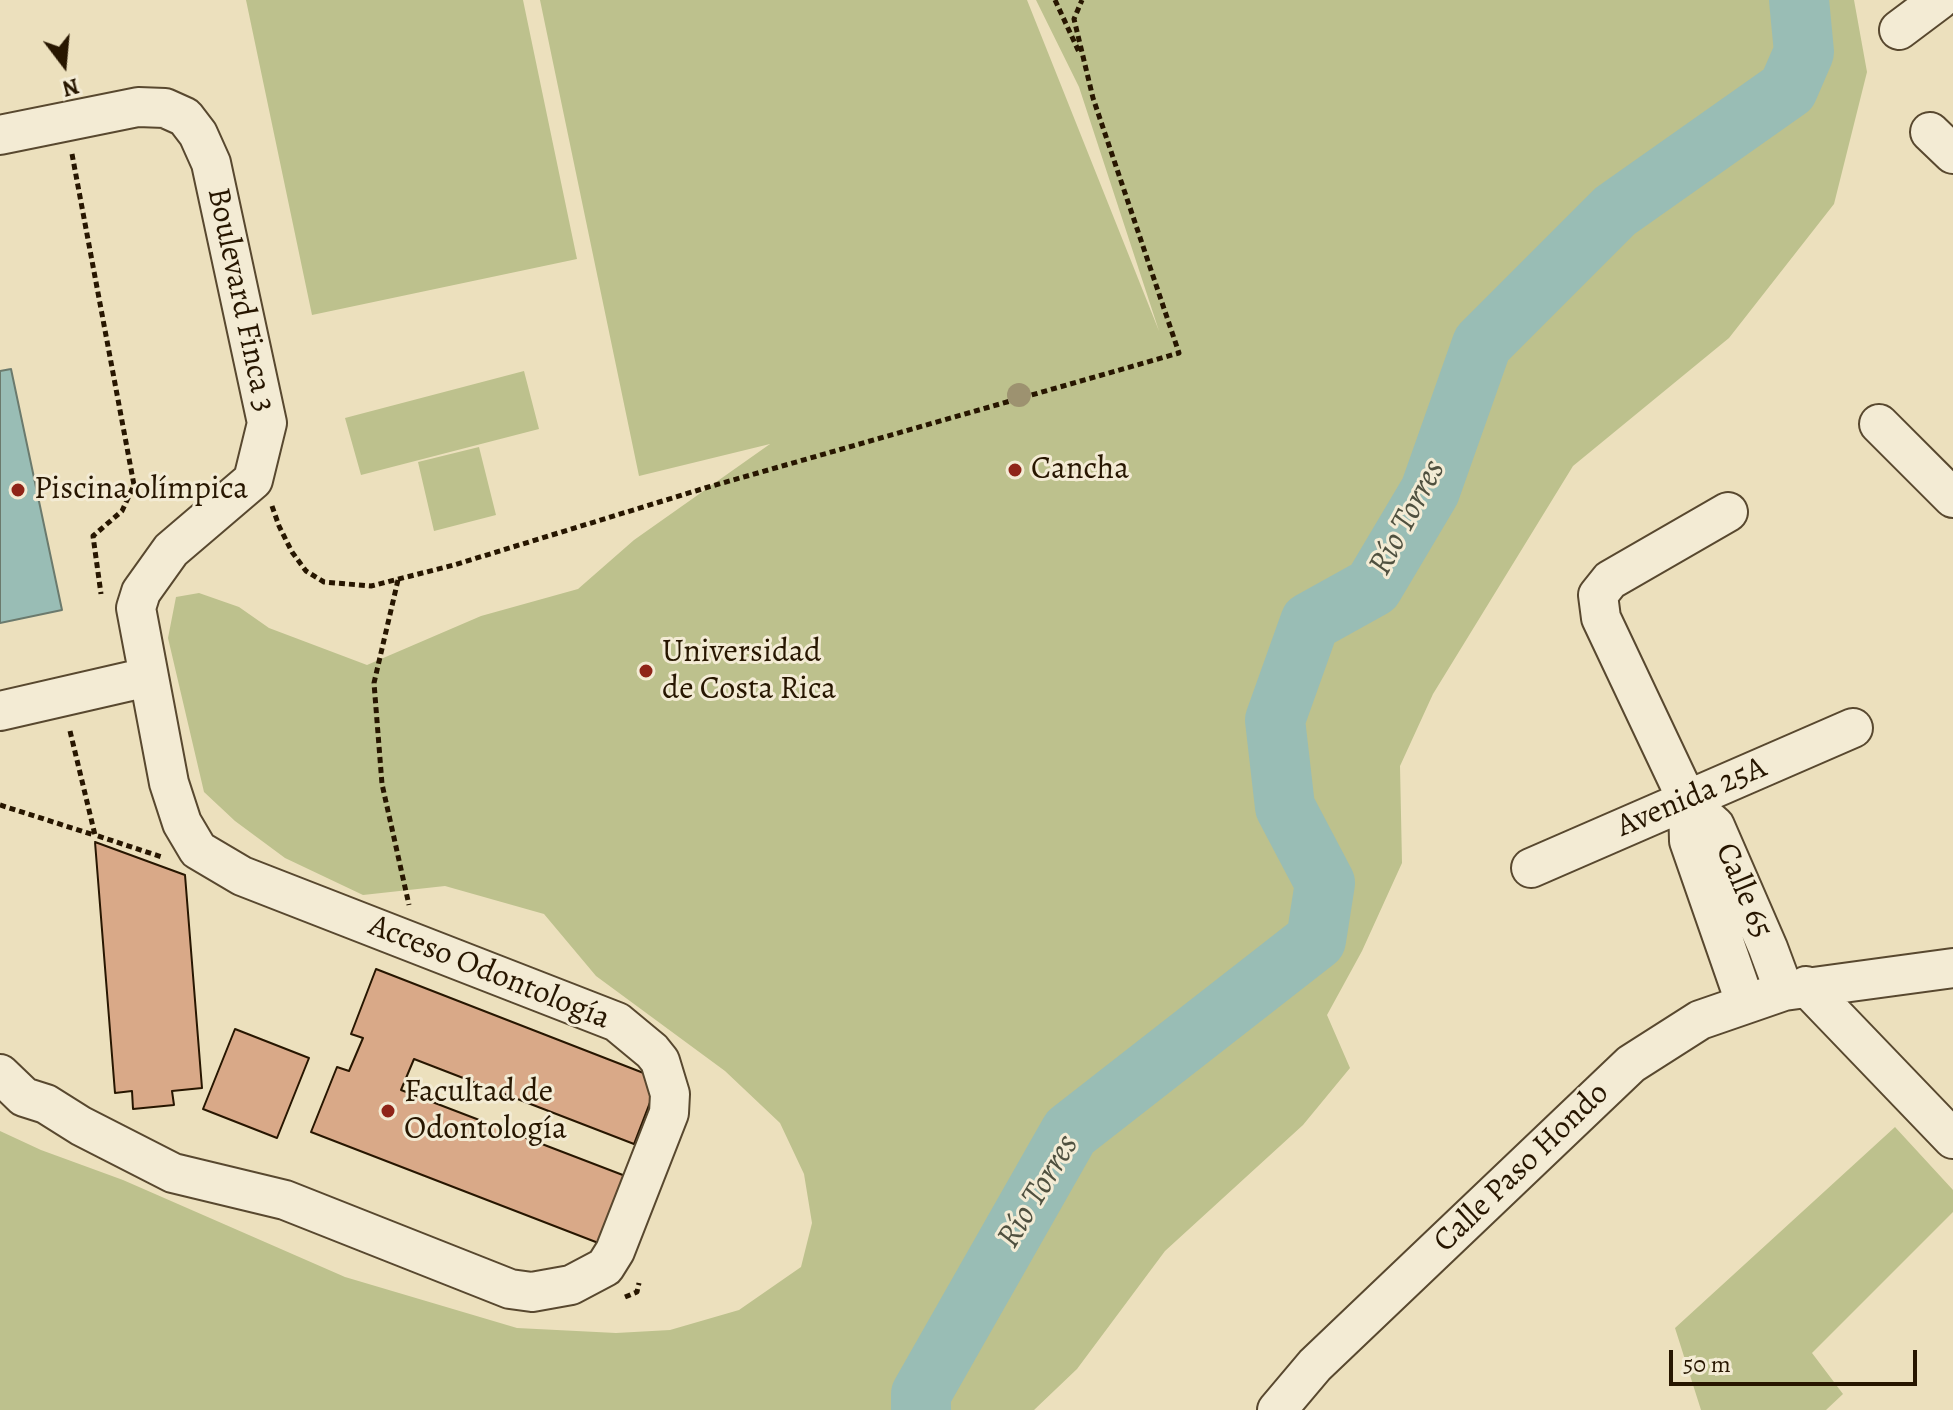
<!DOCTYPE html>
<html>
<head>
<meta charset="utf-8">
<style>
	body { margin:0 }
	#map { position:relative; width:1953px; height:1410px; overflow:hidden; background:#ece0bd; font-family:Alegreya,serif }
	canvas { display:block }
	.north { position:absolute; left:24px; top:24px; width:80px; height:80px; -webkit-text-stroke:6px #f3ebd4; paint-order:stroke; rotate:164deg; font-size:22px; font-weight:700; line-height:32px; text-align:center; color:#271600 }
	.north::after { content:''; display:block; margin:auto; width:28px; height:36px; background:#271600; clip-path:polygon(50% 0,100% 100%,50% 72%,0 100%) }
	.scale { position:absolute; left:1669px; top:1350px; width:248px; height:36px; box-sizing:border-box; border:4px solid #271600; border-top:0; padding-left:10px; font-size:24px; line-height:28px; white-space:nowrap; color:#271600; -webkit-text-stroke:6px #f3ebd4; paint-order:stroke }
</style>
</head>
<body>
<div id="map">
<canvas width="1953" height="1410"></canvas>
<div class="north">N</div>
<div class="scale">50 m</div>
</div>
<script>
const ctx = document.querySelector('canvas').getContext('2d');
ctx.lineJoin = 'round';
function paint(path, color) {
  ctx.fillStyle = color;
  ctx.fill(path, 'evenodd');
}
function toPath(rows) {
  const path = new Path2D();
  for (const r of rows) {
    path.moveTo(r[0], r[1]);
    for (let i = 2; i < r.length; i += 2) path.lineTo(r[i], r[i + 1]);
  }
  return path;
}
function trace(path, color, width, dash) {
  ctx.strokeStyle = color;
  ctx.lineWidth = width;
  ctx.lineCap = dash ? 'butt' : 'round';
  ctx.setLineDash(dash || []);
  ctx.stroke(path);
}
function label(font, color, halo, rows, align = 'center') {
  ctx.font = font + ' Alegreya,serif';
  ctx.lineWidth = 6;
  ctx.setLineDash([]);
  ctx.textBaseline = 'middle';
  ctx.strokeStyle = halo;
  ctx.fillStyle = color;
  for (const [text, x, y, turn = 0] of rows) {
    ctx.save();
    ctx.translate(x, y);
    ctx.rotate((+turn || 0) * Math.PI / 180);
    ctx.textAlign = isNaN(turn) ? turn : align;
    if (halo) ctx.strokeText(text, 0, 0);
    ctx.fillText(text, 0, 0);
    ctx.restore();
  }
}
const green = toPath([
	[246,0,523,0,577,259,312,315],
	[540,0,1027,0,1159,331,1079,87,1036,0,1854,0,1867,72,1834,204,1729,338,1573,466,1433,694,1400,766,1402,863,1362,951,1327,1015,1350,1068,1303,1125,1165,1251,1077,1369,1034,1410,0,1410,0,1131,41,1150,123,1180,345,1277,517,1328,616,1333,670,1330,739,1310,801,1267,812,1223,804,1174,780,1123,725,1071,596,976,544,914,445,886,363,895,285,858,235,821,204,792,168,638,176,597,199,593,239,607,269,628,367,665,481,616,578,589,634,540,770,444,639,476],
	[524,371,539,429,361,475,345,418],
	[479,447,496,515,434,531,418,462],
	[1895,1127,1953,1190,1953,1212,1812,1353,1843,1394,1826,1410,1701,1410,1675,1328]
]);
const water = toPath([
	[11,369,62,610,0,623,0,371,11,369]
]);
const river = toPath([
	[921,1410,921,1394,1070,1132,1316,940,1325,883,1285,807,1275,720,1310,622,1373,587,1430,491,1482,344,1615,211,1788,89,1804,52,1799,0]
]);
const building = toPath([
	[95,842,185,875,202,1088,172,1091,174,1105,133,1109,132,1091,115,1093,95,842],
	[376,969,659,1079,634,1144,414,1059,401,1090,628,1177,601,1244,311,1132,337,1067,349,1071,363,1038,351,1034,376,969],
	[235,1029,309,1058,277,1138,203,1109,235,1029]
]);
const path = toPath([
	[1055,0,1079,52],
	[72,154,134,485,122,511,93,536,101,594],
	[272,506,279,526,292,552,306,571,324,582,371,586,454,565,705,488,1179,353,1093,98,1074,19,1082,0],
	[398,580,374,683,382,784,409,905],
	[70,731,95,835,162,857],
	[0,805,94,835],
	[625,1297,637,1292,639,1283]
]);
const minor = toPath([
	[1899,30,1939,0],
	[1930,132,1953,154],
	[0,135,138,107,165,108,185,117,198,134,211,163,267,423,253,480,171,550,141,592,136,608,169,783,182,823,198,850,242,876,617,1022,652,1051,660,1061,670,1094,669,1113,615,1251,605,1267,571,1285,532,1292,510,1289,285,1200,173,1173,81,1126,46,1104,24,1097,0,1074],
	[1879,424,1953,498],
	[1728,512,1610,580,1598,595,1601,618,1688,802,1715,826,1768,948,1784,991],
	[0,711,148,677],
	[1688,802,1689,841,1745,1002],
	[1531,868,1853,728],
	[1806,986,1953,1139],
	[1277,1410,1315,1365,1631,1064,1700,1020,1784,991,1953,968]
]);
const trees = [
	[1019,395]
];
const markers = [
	[1015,470,8,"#8f2418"],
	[18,490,8,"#8f2418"],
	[646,671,8,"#8f2418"],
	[388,1111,8,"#8f2418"]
];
const streetNames = [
	["Boulevard Finca 3",240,300,78],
	["Avenida 25A",1692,798,-23],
	["Calle 65",1743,891,67],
	["Acceso Odontología",489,973,22],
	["Calle Paso Hondo",1522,1168,-44]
];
const poiNames = [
	["Cancha",1031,470],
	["Piscina olímpica",34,490],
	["Universidad",662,653],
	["de Costa Rica",662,690],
	["Facultad de",404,1093],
	["Odontología",404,1130]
];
const waterNames = [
	["Río Torres",1408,518,-62],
	["Río Torres",1039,1192,-59]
];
paint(green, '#bdc18d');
paint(water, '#99bdb5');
trace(water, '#6b7a6d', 2);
trace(river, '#99bdb5', 60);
paint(building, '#d9a988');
trace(building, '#271600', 2);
trace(minor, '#58482f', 42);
trace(path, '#271600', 5, [6, 4]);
trace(minor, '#f3ebd4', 38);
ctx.fillStyle = '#9d9270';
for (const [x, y] of trees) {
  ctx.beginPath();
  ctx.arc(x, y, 12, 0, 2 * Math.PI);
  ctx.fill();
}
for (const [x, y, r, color] of markers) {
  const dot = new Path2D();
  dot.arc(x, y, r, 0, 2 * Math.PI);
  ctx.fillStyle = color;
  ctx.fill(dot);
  trace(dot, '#f3ebd4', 3);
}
label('32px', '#271600', '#f3ebd4', streetNames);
label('32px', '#271600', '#f3ebd4', poiNames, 'left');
label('italic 34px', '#4f503f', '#f3ebd4', waterNames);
</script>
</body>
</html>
